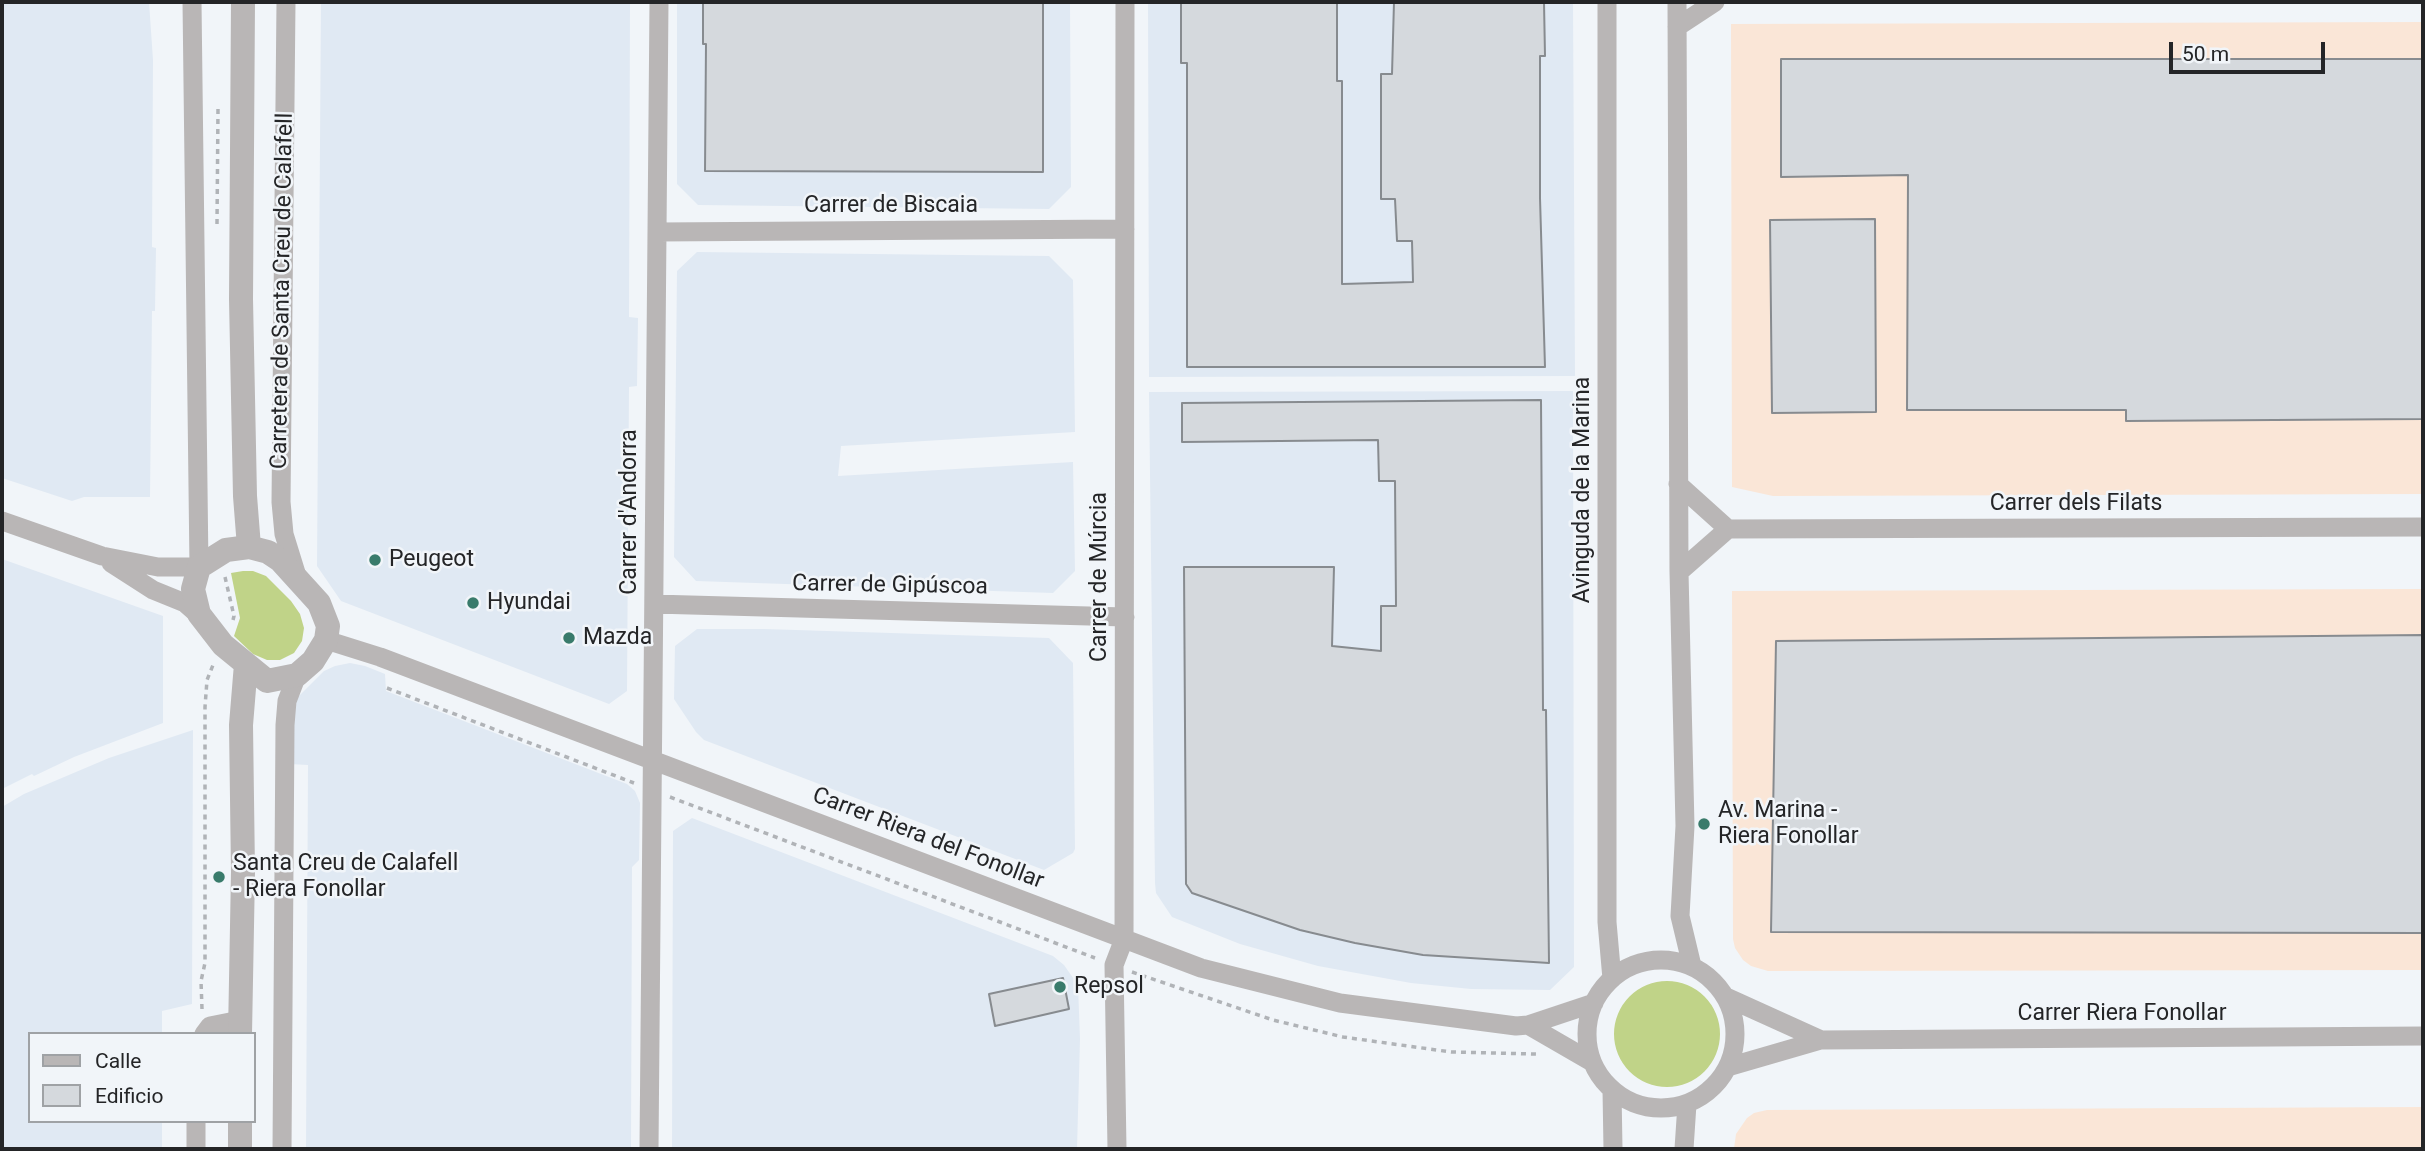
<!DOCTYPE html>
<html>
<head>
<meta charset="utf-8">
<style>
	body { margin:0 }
	#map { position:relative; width:2425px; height:1151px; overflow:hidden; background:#f1f5f9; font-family:Roboto,sans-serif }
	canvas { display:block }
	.frame { position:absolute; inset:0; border:4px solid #242527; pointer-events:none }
	.legend { position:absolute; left:28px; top:1032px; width:228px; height:91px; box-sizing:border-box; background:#f1f5f9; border:2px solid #9fa2a5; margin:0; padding:9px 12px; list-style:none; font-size:21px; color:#242527 }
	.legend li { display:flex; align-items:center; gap:14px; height:35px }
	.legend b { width:35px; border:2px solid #9fa2a5 }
	.scale { position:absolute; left:2169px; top:42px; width:156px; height:32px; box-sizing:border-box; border:4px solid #242527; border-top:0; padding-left:9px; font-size:21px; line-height:24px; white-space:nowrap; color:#242527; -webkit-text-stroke:5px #f1f5f9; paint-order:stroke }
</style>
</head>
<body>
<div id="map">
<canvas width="2425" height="1151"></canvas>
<div class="frame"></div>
<ul class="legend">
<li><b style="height:9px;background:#b9b6b6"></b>Calle</li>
<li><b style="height:19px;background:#d5d9dd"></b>Edificio</li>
</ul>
<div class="scale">50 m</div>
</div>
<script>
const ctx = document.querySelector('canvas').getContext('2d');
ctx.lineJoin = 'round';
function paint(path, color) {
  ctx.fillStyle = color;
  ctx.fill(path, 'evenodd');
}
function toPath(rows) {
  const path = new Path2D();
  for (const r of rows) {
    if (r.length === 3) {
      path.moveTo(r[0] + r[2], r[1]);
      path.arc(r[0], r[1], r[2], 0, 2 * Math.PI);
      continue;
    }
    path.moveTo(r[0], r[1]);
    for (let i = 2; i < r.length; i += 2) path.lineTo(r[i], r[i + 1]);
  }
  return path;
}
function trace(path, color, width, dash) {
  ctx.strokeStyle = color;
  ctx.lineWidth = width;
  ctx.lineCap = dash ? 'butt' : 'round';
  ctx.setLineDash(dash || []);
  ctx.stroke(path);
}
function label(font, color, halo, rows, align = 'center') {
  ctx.font = font + ' Roboto,sans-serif';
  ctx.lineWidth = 5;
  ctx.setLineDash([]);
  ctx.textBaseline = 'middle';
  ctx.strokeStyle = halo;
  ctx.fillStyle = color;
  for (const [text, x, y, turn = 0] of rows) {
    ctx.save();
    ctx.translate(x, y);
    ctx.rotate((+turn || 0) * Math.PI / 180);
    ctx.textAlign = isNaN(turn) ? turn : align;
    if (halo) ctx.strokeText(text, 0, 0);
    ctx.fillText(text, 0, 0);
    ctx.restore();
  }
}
const commercial = toPath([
	[2423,22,2423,494,1773,496,1732,487,1731,24],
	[2423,589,2423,970,1768,971,1751,966,1743,960,1735,948,1733,939,1732,591],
	[2423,1107,2423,1149,1734,1149,1736,1134,1747,1118,1754,1113,1767,1110]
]);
const built = toPath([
	[2,2,149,2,153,60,152,247,156,248,155,311,152,311,150,497,84,497,72,501,2,478],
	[321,2,630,2,629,317,638,318,637,386,629,387,627,691,609,704,341,601,317,566],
	[677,2,1070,2,1071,187,1049,209,698,205,677,184],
	[1148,2,1573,2,1575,376,1149,377],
	[697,252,1049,256,1073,280,1075,432,841,446,838,476,1073,462,1075,571,1053,593,696,581,674,557,677,271],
	[1573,391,1574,967,1550,990,1471,989,1411,983,1318,966,1240,944,1172,917,1156,893,1155,883,1149,392],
	[2,559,163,616,163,723,74,757,34,776,32,774,2,789],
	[697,629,764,629,1049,638,1073,663,1075,849,1073,853,1044,870,704,740,696,732,674,699,675,646],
	[350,663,365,666,385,674,386,691,627,784,635,791,640,803,639,860,632,867,631,1149,306,1149,308,765,289,764,292,711,298,697,324,671,335,666],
	[193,730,192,1004,162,1011,162,1034,30,1034,30,1121,162,1121,162,1149,2,1149,2,807,24,794,109,758],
	[692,818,1053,956,1064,965,1078,985,1080,1039,1077,1149,672,1149,673,831]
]);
const green = toPath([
	[243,571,253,571,266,576,291,601,300,614,304,628,302,641,294,653,280,660,267,660,253,654,234,636,240,618,231,573],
	[1667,1034,53]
]);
const building = toPath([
	[703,2,1043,2,1043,172,705,171,706,44,703,44,703,2],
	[1181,2,1337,2,1337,81,1342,81,1342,284,1413,282,1412,241,1397,241,1395,199,1381,199,1381,74,1392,74,1394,2,1544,2,1545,56,1540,56,1540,198,1545,367,1187,367,1187,63,1181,63,1181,2],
	[1781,59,2423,59,2423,419,2126,421,2126,410,1907,410,1908,175,1781,177,1781,59],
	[1875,219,1876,412,1772,413,1770,220,1875,219],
	[1541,400,1543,710,1546,710,1549,963,1423,955,1355,943,1300,930,1192,893,1186,884,1184,567,1334,567,1332,646,1381,651,1381,606,1396,606,1395,481,1379,481,1378,440,1182,442,1182,403,1541,400],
	[2423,635,2423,933,1771,932,1776,641,2423,635],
	[1063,978,1069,1009,995,1026,989,994,1063,978]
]);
const path = toPath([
	[217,224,218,109],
	[225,577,234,616,233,620],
	[387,688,634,783],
	[670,797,1095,958],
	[1132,972,1273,1020,1343,1037,1451,1052,1536,1054],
	[202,1009,201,981,205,963,205,707,207,680,213,665]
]);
const minor = toPath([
	[286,2,281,502,284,534,297,576],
	[1607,2,1607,922,1612,979],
	[1677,2,1679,572,1685,826,1680,916,1692,966],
	[1677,27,1715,2],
	[657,232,1125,229],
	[1678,484,1728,529],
	[2,521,102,556,158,567,199,567,192,2],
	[111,563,153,590,185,603,201,617],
	[1679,572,1728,529,2423,527],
	[654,604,1125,617],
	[326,640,380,657,1201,968,1340,1003,1516,1026,1528,1025,1594,1003],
	[1661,1034,74],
	[1726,997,1821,1040],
	[1528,1025,1592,1062],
	[204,1034,210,1026,240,1020],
	[1728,1067,1821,1040,2423,1036],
	[1612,1090,1613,1149],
	[196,1121,196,1149],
	[282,1149,285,725,287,701,297,675],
	[649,1149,659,2],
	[1117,1149,1114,965,1124,939,1125,2],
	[1684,1149,1687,1104]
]);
const tertiary = toPath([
	[243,2,241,299,245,496,249,547],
	[249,547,268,552,280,560,319,603,328,626,326,640,313,661,297,675,267,681,223,645,199,614,193,589,199,567,226,550,249,547],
	[240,1034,243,872,241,725,246,664],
	[240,1121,240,1149]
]);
const markers = [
	[375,560,7,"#397b6b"],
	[473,603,7,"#397b6b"],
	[569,638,7,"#397b6b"],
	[1704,824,7,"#397b6b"],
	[219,877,7,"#397b6b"],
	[1060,987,7,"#397b6b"]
];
const streetNames = [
	["Carrer de Biscaia",891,206],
	["Carretera de Santa Creu de Calafell",283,291,-89],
	["Avinguda de la Marina",1583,490,-90],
	["Carrer dels Filats",2076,504],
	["Carrer d'Andorra",630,512,-90],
	["Carrer de Múrcia",1100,577,-90],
	["Carrer de Gipúscoa",890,586,1],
	["Carrer Riera del Fonollar",928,839,21],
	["Carrer Riera Fonollar",2122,1014]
];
const poiNames = [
	["Peugeot",389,560],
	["Hyundai",487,603],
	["Mazda",583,638],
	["Av. Marina -",1718,811],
	["Riera Fonollar",1718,837],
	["Santa Creu de Calafell",233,864],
	["- Riera Fonollar",233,890],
	["Repsol",1074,987]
];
paint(commercial, '#fae6d7');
paint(built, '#e0e9f3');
paint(green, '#c0d388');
paint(building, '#d5d9dd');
trace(building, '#878b8f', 2);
trace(path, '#b0b3b7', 3.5, [5, 5]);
trace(minor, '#b9b6b6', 19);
trace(tertiary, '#b9b6b6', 24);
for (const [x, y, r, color] of markers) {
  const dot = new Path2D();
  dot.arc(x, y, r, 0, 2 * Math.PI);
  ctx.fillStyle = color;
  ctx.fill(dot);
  trace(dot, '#f1f5f9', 2.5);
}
label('23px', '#242527', '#f1f5f9', streetNames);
label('23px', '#242527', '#f1f5f9', poiNames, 'left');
</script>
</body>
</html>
